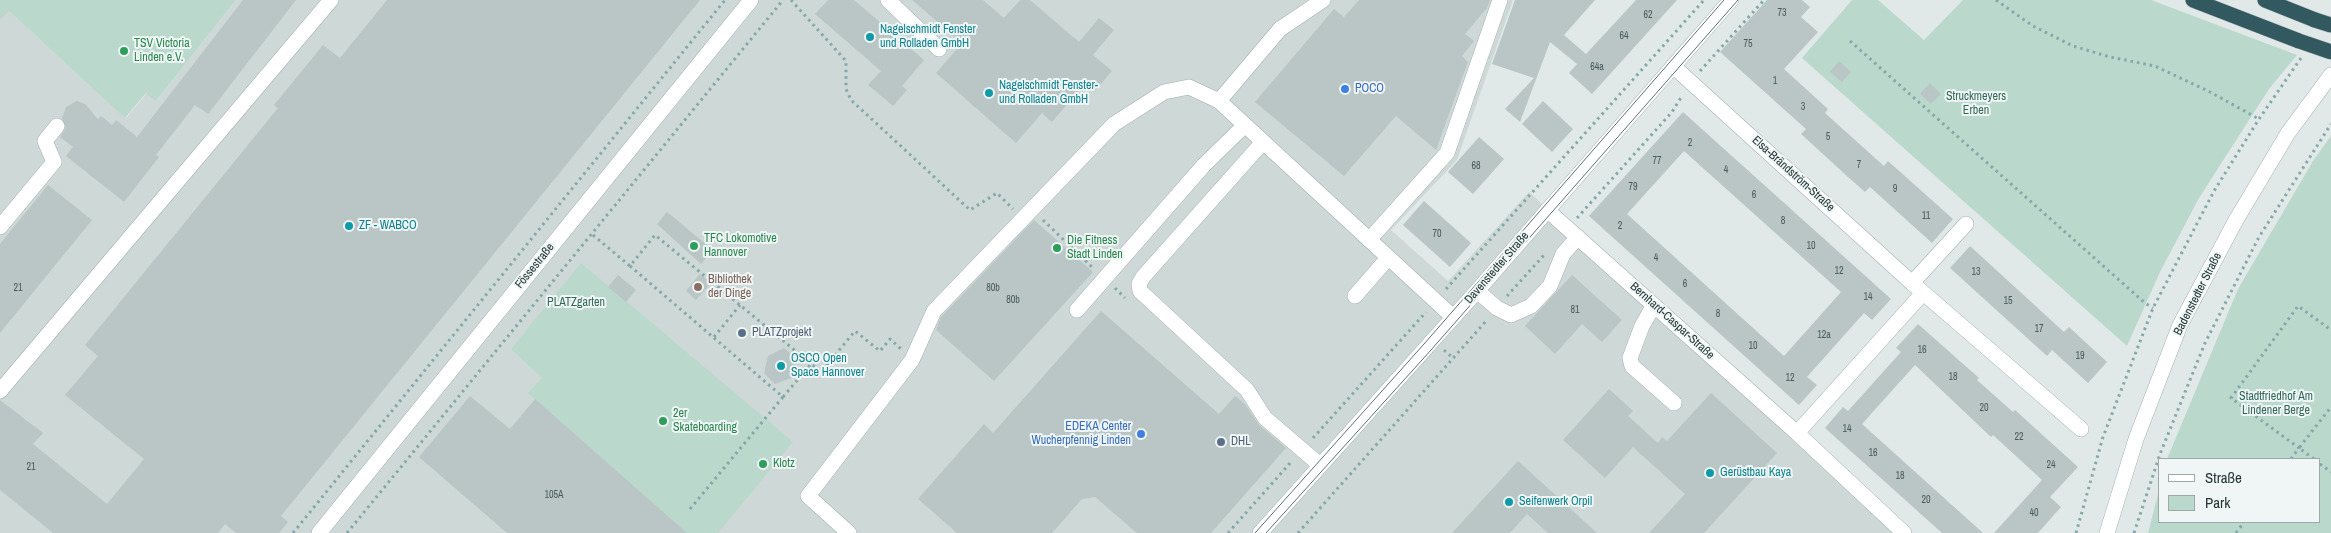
<!DOCTYPE html>
<html>
<head>
<meta charset="utf-8">
<style>
	body { margin:0 }
	#map { position:relative; width:2331px; height:533px; overflow:hidden; background:#e0e9e8; font-family:"Archivo Narrow",sans-serif }
	canvas { display:block }
	.legend { position:absolute; left:2158px; top:458px; width:162px; height:65px; box-sizing:border-box; background:#f0f6f5; border:1px solid #9ea9a9; margin:0; padding:6px 9px; list-style:none; font-size:15px; color:#233637 }
	.legend li { display:flex; align-items:center; gap:10px; height:25px }
	.legend b { width:25px; border:1px solid #9ea9a9 }
</style>
</head>
<body>
<div id="map">
<canvas width="2331" height="533"></canvas>
<ul class="legend">
<li><b style="height:6px;background:#fff"></b>Straße</li>
<li><b style="height:14px;background:#bbd8cd"></b>Park</li>
</ul>
</div>
<script>
const ctx = document.querySelector('canvas').getContext('2d');
ctx.lineJoin = 'round';
function paint(path, color) {
  ctx.fillStyle = color;
  ctx.fill(path, 'evenodd');
}
function toPath(rows) {
  const path = new Path2D();
  for (const r of rows) {
    path.moveTo(r[0], r[1]);
    for (let i = 2; i < r.length; i += 2) path.lineTo(r[i], r[i + 1]);
  }
  return path;
}
function trace(path, color, width, dash) {
  ctx.strokeStyle = color;
  ctx.lineWidth = width;
  ctx.lineCap = dash ? 'butt' : 'round';
  ctx.setLineDash(dash || []);
  ctx.stroke(path);
}
function label(font, color, halo, rows, align = 'center') {
  ctx.font = font + ' "Archivo Narrow",sans-serif';
  ctx.lineWidth = 4;
  ctx.setLineDash([]);
  ctx.textBaseline = 'middle';
  ctx.strokeStyle = halo;
  ctx.fillStyle = color;
  for (const [text, x, y, turn = 0] of rows) {
    ctx.save();
    ctx.translate(x, y);
    ctx.rotate((+turn || 0) * Math.PI / 180);
    ctx.textAlign = isNaN(turn) ? turn : align;
    if (halo) ctx.strokeText(text, 0, 0);
    ctx.fillText(text, 0, 0);
    ctx.restore();
  }
}
const built = toPath([
	[236,0,1513,0,1457,160,1391,230,1448,281,1529,192,1904,533,0,533,0,20,8,10,126,118,147,93,157,100]
]);
const green = toPath([
	[0,0,236,0,156,101,146,93,125,118,9,11,0,20],
	[1852,0,1878,0,1924,40,1963,0,2151,0,2297,55,2269,89,2199,198,2160,272,2127,346,1802,58],
	[2331,136,2331,533,2148,533,2160,487,2160,522,2320,522,2320,459,2167,459,2238,289,2313,161],
	[581,263,793,442,718,533,687,533,528,393,542,378,511,349]
]);
const building = toPath([
	[243,0,296,0,208,114,195,105,156,155,159,157,124,202,66,156,73,147,60,137,66,128,62,118,66,107,77,101,85,104,98,119,101,116,112,125,116,120,137,137],
	[387,0,700,0,281,516,288,522,279,533,236,533,225,524,218,533,53,533,0,490,0,400,43,433,33,444,107,504,144,459,65,395,98,356,85,345,278,108,274,105,323,45,340,58],
	[828,0,854,0,924,60,902,86,907,90,893,106,868,85,881,71,815,14],
	[912,0,983,0,1004,18,1020,0,1030,0,1079,42,1099,18,1114,30,1093,55,1112,71,1094,92,1085,84,1052,122,1042,113,1016,143,936,73,962,43],
	[1359,0,1490,0,1487,8,1465,34,1474,41,1462,56,1468,62,1436,150,1396,116,1344,176,1255,102,1334,9,1344,17],
	[1515,0,1595,0,1564,35,1586,54,1636,0,1677,0,1592,94,1569,73,1577,64,1550,42,1520,122,1505,109,1534,78,1492,64],
	[1767,0,1802,0,1810,7,1801,17,1818,32,1784,69,1828,109,1825,113,1884,166,1888,161,1953,219,1932,243,1870,187,1865,192,1848,177,1801,134,1806,129,1720,52],
	[1839,61,1851,72,1842,82,1830,72],
	[1930,83,1941,94,1931,104,1920,94],
	[1543,101,1573,129,1552,152,1522,124],
	[1683,112,1891,299,1872,320,1864,313,1807,377,1817,385,1799,405,1589,216],
	[1684,151,1841,292,1784,356,1627,214],
	[1479,137,1504,159,1473,194,1448,172],
	[48,185,92,220,0,333,0,244],
	[1424,201,1471,243,1450,267,1403,225],
	[667,212,713,250,701,264,657,224],
	[1034,220,1093,272,994,381,936,330,941,317],
	[1970,246,2064,332,2069,327,2107,362,2088,383,2052,350,2047,356,1950,268],
	[700,274,711,283,696,300,686,291],
	[618,275,636,290,626,302,608,287],
	[1572,275,1622,320,1602,342,1582,324,1555,354,1525,326],
	[1101,311,1219,414,1235,396,1245,404,1259,425,1286,448,1211,533,1137,533,1095,497,1082,499,1052,533,957,533,918,499,984,424,993,433],
	[1918,324,1979,378,1977,380,2013,412,2015,410,2078,467,2050,497,2061,507,2038,533,1994,533,2042,480,1993,435,1991,437,1915,365,1862,424,1983,533,1942,533,1825,428,1843,407,1848,411,1901,352,1896,348],
	[784,348,797,359,794,377,775,384,764,373,768,356],
	[1609,389,1633,411,1628,416,1658,443,1662,437,1667,441,1711,393,1777,453,1704,533,1649,533,1685,494,1633,447,1605,478,1563,440],
	[470,396,510,429,535,399,687,533,507,533,419,457],
	[1518,461,1550,490,1597,533,1548,533,1527,514,1510,533,1452,533]
]);
const path = toPath([
	[791,0,846,61,846,89,851,100,970,210,997,193,1013,209],
	[1996,0,2033,26,2073,46,2110,57,2155,66,2210,92,2259,119],
	[1850,41,2145,303,2153,308],
	[1700,71,1764,0],
	[1577,218,1672,112,1682,96],
	[1043,220,1094,269],
	[593,235,630,266,655,235,821,372,855,331,880,351,890,339,901,349],
	[630,266,783,397,811,364],
	[1115,288,1125,298],
	[1446,289,1704,0],
	[1507,296,1545,254],
	[714,337,740,305],
	[1444,350,1453,358],
	[1313,438,1426,312],
	[2291,459,2299,448,2231,398,2298,306,2331,330],
	[2314,459,2299,448,2331,407],
	[2320,464,2331,472],
	[690,509,783,397],
	[293,533,725,0],
	[347,533,783,0],
	[1228,533,1292,461],
	[1298,533,1487,320],
	[2076,533,2103,437,2153,308,2214,191,2259,119,2301,58],
	[2134,533,2160,454,2205,343,2259,237,2331,124],
	[2236,533,2244,522]
]);
const minor = toPath([
	[888,0,939,49],
	[1673,66,1912,283,2081,429],
	[1219,101,1453,317],
	[1263,142,1143,277,1139,284,1140,291,1247,390,1265,418,1320,465],
	[1547,210,1797,433,1904,533],
	[0,227,54,162,45,141,57,126],
	[1369,240,1447,153,1500,0],
	[1912,283,1966,224],
	[1477,291,1497,308,1511,315,1531,306,1550,286,1563,254,1578,237],
	[1355,296,1388,258],
	[1654,305,1642,326,1630,358,1632,366,1674,403],
	[1077,310,1204,165,1245,125],
	[0,391,331,0],
	[1797,433,1923,293],
	[319,533,751,0],
	[849,533,808,496,912,360,934,311,1114,124,1164,92,1189,87,1219,101,1280,29,1323,0],
	[1260,533,1477,291,1731,0],
	[2107,533,2136,439,2180,325,2236,220,2288,133,2331,75]
]);
const highway = toPath([
	[2193,0,2299,41],
	[2265,0,2315,20]
]);
const tram = toPath([
	[1255,533,1424,344,1724,0],
	[1266,533,1431,350,1738,0]
]);
const highwayBridge = toPath([
	[2315,20,2331,25],
	[2299,41,2331,52]
]);
const markers = [
	[870,37,5,"#0f9aa8"],
	[124,51,5,"#2e9e5b"],
	[1345,89,5,"#3f7fe0"],
	[989,93,5,"#0f9aa8"],
	[349,226,5,"#0f9aa8"],
	[694,246,5,"#2e9e5b"],
	[1057,248,5,"#2e9e5b"],
	[698,287,5,"#8d6e63"],
	[742,333,5,"#5c6f8a"],
	[781,366,5,"#0f9aa8"],
	[663,421,5,"#2e9e5b"],
	[1141,434,5,"#3f7fe0"],
	[1221,442,5,"#5c6f8a"],
	[763,464,5,"#2e9e5b"],
	[1710,473,5,"#0f9aa8"],
	[1509,502,5,"#0f9aa8"]
];
const numberNames = [
	["73",1782,13],
	["62",1648,15],
	["64",1624,36],
	["75",1748,44],
	["64a",1597,67],
	["1",1775,81],
	["3",1803,107],
	["5",1828,137],
	["2",1690,143],
	["77",1657,161],
	["7",1859,165],
	["68",1476,166],
	["4",1726,170],
	["79",1633,187],
	["9",1895,189],
	["6",1754,195],
	["11",1926,216],
	["8",1783,221],
	["2",1620,226],
	["70",1437,234],
	["10",1811,246],
	["4",1656,258],
	["12",1839,271],
	["13",1976,272],
	["6",1685,284],
	["21",18,288],
	["80b",993,288],
	["14",1868,297],
	["80b",1013,300],
	["15",2008,301],
	["81",1575,310],
	["8",1718,314],
	["17",2039,329],
	["12a",1824,335],
	["10",1753,346],
	["16",1922,350],
	["19",2080,356],
	["18",1953,377],
	["12",1790,378],
	["20",1984,408],
	["14",1847,429],
	["22",2019,437],
	["16",1873,453],
	["24",2051,465],
	["21",31,467],
	["18",1900,476],
	["105A",554,495],
	["20",1926,500],
	["40",2034,513]
];
const cultureNames = [
	["Nagelschmidt Fenster",880,30],
	["und Rolladen GmbH",880,44],
	["Nagelschmidt Fenster-",999,86],
	["und Rolladen GmbH",999,100],
	["ZF - WABCO",359,226],
	["OSCO Open",791,359],
	["Space Hannover",791,373],
	["Gerüstbau Kaya",1720,473],
	["Seifenwerk Orpil",1519,502]
];
const leisureNames = [
	["TSV Victoria",134,44],
	["Linden e.V.",134,58],
	["TFC Lokomotive",704,239],
	["Hannover",704,253],
	["Die Fitness",1067,241],
	["Stadt Linden",1067,255],
	["2er",673,414],
	["Skateboarding",673,428],
	["Klotz",773,464]
];
const shopNames = [
	["POCO",1355,89],
	["EDEKA Center",1131,427,"right"],
	["Wucherpfennig Linden",1131,441,"right"]
];
const parkNames = [
	["Struckmeyers",1976,97],
	["Erben",1976,111],
	["PLATZgarten",576,303],
	["Stadtfriedhof Am",2276,397],
	["Lindener Berge",2276,411]
];
const streetNames = [
	["Elsa-Brändström-Straße",1793,174,42],
	["Fössestraße",535,266,-51],
	["Davenstedter Straße",1497,268,-49],
	["Badenstedter Straße",2198,294,-63],
	["Bernhard-Caspar-Straße",1672,321,42]
];
const educationNames = [
	["Bibliothek",708,280],
	["der Dinge",708,294]
];
const serviceNames = [
	["PLATZprojekt",752,333],
	["DHL",1231,442]
];
paint(built, '#ced9d7');
paint(green, '#bbd8cd');
paint(building, '#b9c6c5');
trace(minor, '#a4b0af', 16);
trace(highway, '#bdc3c3', 16);
trace(path, '#84a8a9', 3, [2.5, 4]);
trace(minor, '#fff', 15);
trace(highway, '#325960', 15);
trace(tram, '#5d7173', 1);
trace(highwayBridge, '#bdc3c3', 16, []);
trace(highwayBridge, '#325960', 15);
for (const [x, y, r, color] of markers) {
  const dot = new Path2D();
  dot.arc(x, y, r, 0, 2 * Math.PI);
  ctx.fillStyle = color;
  ctx.fill(dot);
  trace(dot, '#f0f6f5', 2);
}
label('10px', '#485a5a', null, numberNames);
label('12px', '#0d838f', '#f0f6f5', cultureNames, 'left');
label('12px', '#27864d', '#f0f6f5', leisureNames, 'left');
label('12px', '#366cbe', '#f0f6f5', shopNames, 'left');
label('12px', '#32695a', '#f0f6f5', parkNames);
label('12px', '#233637', '#f0f6f5', streetNames);
label('12px', '#785e54', '#f0f6f5', educationNames, 'left');
label('12px', '#4e5e75', '#f0f6f5', serviceNames, 'left');
</script>
</body>
</html>
